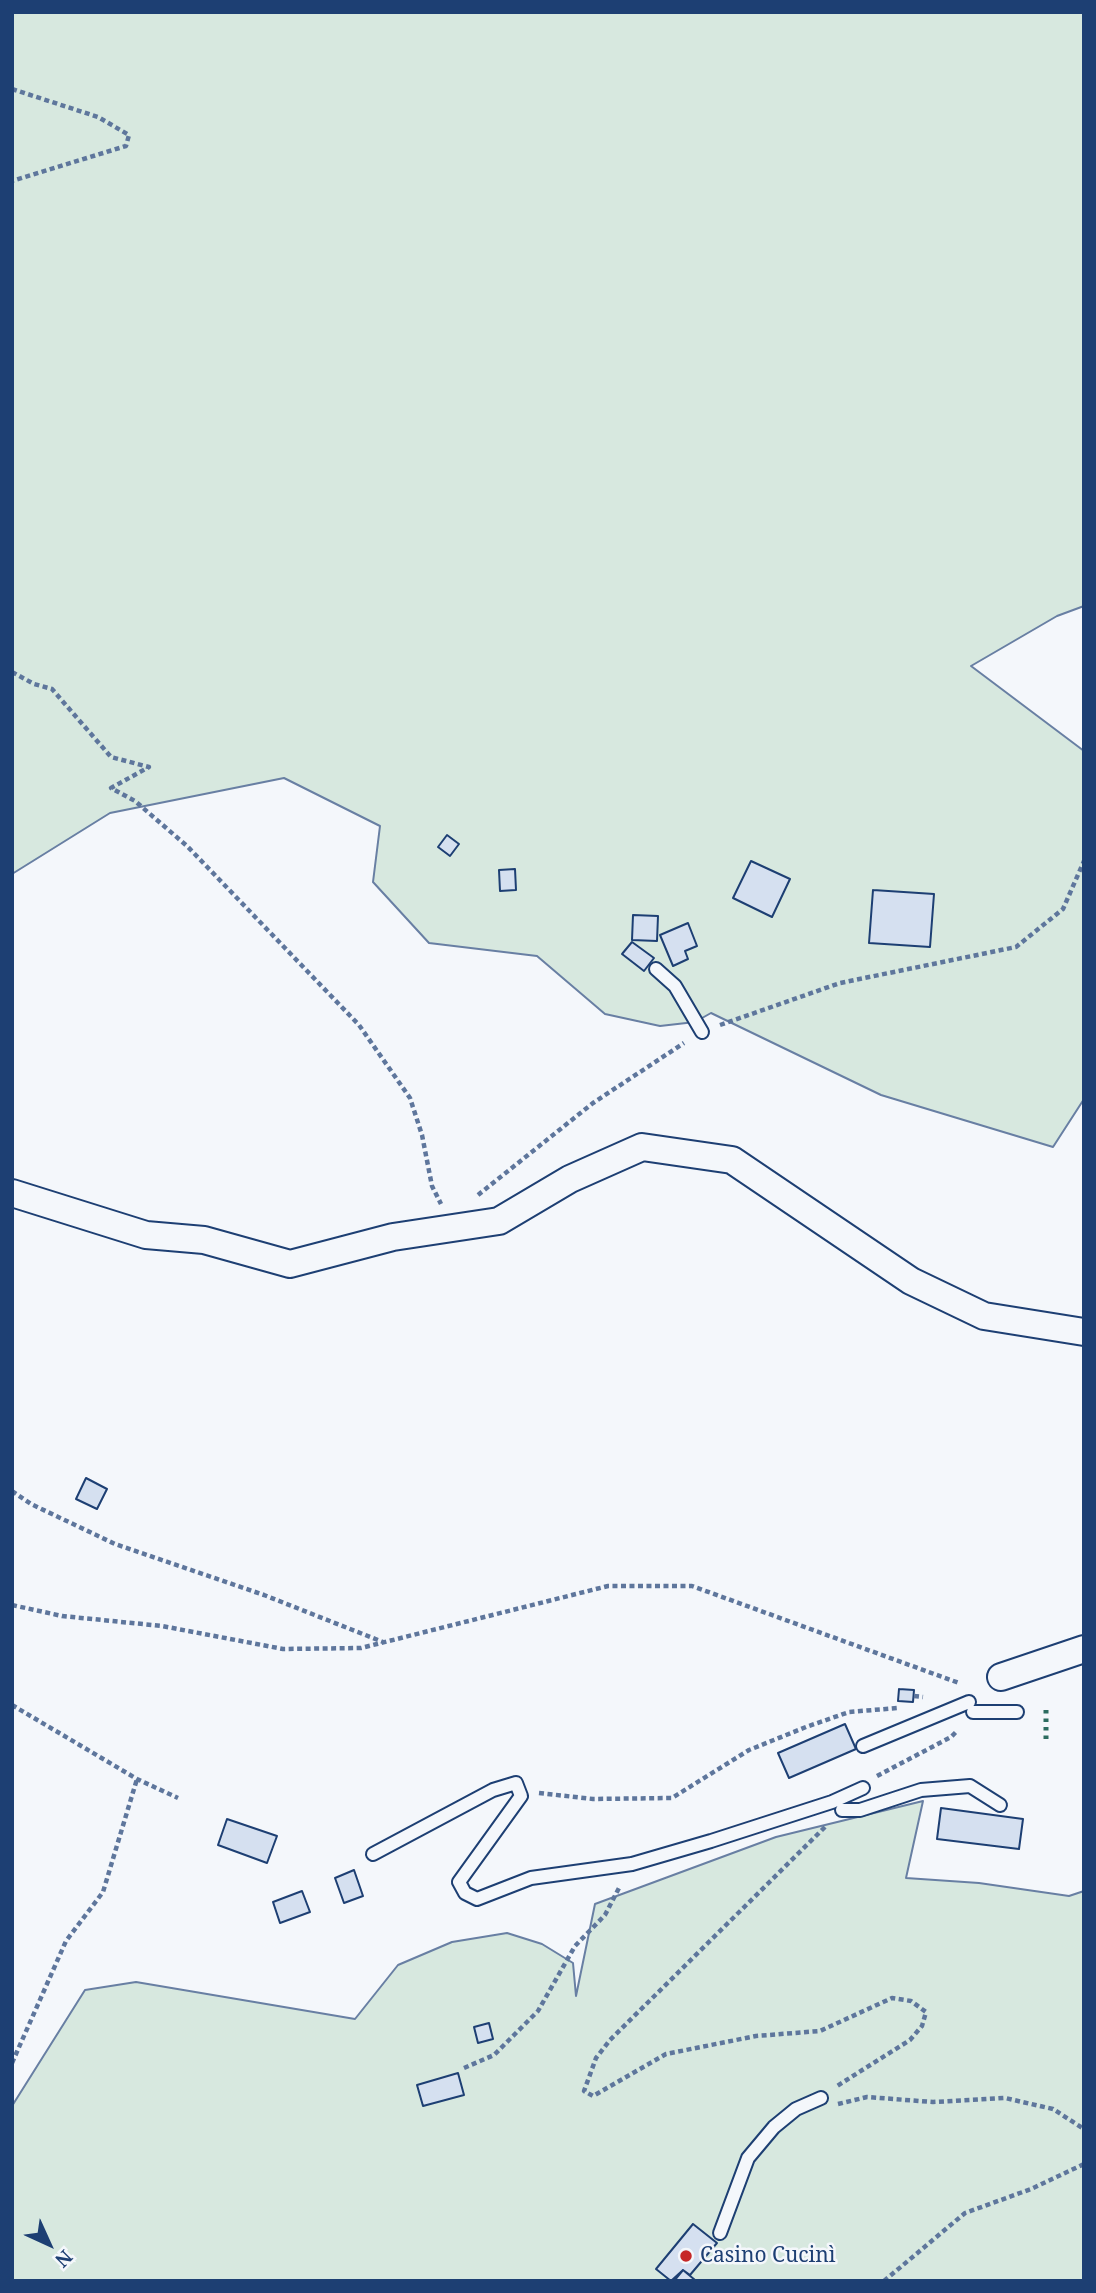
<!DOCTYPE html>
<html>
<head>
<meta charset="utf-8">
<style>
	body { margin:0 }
	#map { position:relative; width:1096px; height:2293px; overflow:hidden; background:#f4f7fb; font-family:"Noto Serif",serif }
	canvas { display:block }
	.frame { position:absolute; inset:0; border:14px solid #1d3f73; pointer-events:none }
	.north { position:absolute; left:14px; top:2209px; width:70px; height:70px; -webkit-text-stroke:5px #f4f7fb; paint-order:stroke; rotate:135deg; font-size:19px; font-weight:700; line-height:28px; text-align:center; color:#1d3f73 }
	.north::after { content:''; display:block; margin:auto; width:24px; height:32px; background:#1d3f73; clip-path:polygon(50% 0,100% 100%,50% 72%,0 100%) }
</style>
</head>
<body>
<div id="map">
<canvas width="1096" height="2293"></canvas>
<div class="frame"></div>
<div class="north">N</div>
</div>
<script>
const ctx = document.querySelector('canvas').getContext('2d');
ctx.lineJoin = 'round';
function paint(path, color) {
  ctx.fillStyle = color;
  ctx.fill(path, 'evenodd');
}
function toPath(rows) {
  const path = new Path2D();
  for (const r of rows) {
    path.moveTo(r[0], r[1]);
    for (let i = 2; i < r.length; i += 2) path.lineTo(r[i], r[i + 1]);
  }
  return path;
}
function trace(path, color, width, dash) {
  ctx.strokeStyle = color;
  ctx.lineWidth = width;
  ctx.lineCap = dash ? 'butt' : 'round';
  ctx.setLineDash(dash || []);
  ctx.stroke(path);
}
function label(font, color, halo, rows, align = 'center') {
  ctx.font = font + ' "Noto Serif",serif';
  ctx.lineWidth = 5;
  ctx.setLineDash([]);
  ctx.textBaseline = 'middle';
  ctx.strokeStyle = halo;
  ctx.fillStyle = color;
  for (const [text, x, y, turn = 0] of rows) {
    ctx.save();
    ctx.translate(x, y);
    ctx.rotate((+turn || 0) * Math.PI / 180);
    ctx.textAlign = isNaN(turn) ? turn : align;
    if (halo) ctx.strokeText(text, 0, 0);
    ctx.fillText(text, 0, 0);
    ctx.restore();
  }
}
const green = toPath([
	[12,12,1084,12,1084,606,1057,616,971,666,1084,751,1084,1099,1053,1147,881,1095,711,1013,695,1022,660,1026,605,1014,537,956,429,943,373,882,380,826,284,778,110,813,12,874,12,12],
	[923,1801,906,1878,979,1883,1069,1896,1084,1891,1084,2281,12,2281,12,2106,85,1990,136,1982,355,2019,398,1965,452,1942,507,1933,542,1944,573,1963,576,1996,595,1904,776,1837,923,1801]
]);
const building = toPath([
	[447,835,459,844,450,856,438,847,447,835],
	[751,861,790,879,772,917,733,898,751,861],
	[515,869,516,890,500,891,499,870,515,869],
	[873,890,934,894,930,947,869,943,873,890],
	[633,915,658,916,657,941,632,940,633,915],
	[688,923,697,946,685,951,688,959,673,966,660,935,688,923],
	[632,942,654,958,644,971,622,954,632,942],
	[86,1478,107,1489,97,1509,76,1499,86,1478],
	[899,1689,914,1690,913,1702,898,1701,899,1689],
	[845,1724,856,1749,789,1778,778,1753,845,1724],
	[941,1808,1023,1819,1019,1849,937,1839,941,1808],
	[227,1819,277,1836,267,1863,218,1845,227,1819],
	[354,1870,363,1896,344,1903,335,1878,354,1870],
	[302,1891,310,1912,280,1923,273,1902,302,1891],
	[489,2023,493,2039,478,2043,474,2027,489,2023],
	[458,2073,464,2095,423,2106,417,2085,458,2073],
	[693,2224,717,2243,690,2275,683,2270,671,2281,656,2269,693,2224],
	[683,2270,695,2280,694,2281,674,2281,683,2270]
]);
const path = toPath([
	[12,89,98,117,129,135,126,146,12,181],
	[12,672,34,684,52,689,111,757,149,767,111,788,135,801,187,846,359,1025,410,1098,422,1135,432,1186,441,1204],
	[720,1025,840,983,1016,947,1063,909,1084,861],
	[478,1195,593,1103,684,1043],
	[12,1491,31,1504,115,1544,264,1595,383,1642],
	[12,1605,62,1616,162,1626,283,1649,361,1648,608,1586,692,1586,959,1683],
	[914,1696,923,1697],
	[12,1705,137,1779,178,1798],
	[877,1776,951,1737,957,1731],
	[539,1793,593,1799,672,1798,749,1750,806,1727,849,1712,897,1708],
	[825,1827,610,2040,596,2058,584,2091,593,2096,666,2054,756,2036,820,2031,892,1998,911,2001,926,2012,922,2026,910,2040,837,2086],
	[12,2063,66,1941,103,1892,137,1779],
	[464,2068,494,2055,538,2011,575,1946,605,1915,620,1886],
	[838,2104,867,2097,933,2102,1005,2098,1053,2109,1084,2129],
	[884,2281,965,2213,1031,2189,1084,2164]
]);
const service = toPath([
	[656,969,675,986,702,1032],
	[973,1712,1017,1712],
	[863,1746,969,1702],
	[842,1810,860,1810,921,1790,970,1786,1000,1805],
	[373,1854,493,1790,516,1783,521,1796,459,1882,465,1893,477,1899,531,1878,632,1864,711,1841,832,1802,863,1788],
	[720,2233,748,2158,774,2127,796,2109,821,2098]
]);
const minor = toPath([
	[12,1193,146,1235,204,1240,290,1264,393,1237,499,1221,570,1179,642,1147,732,1160,911,1281,984,1316,1084,1332],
	[1001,1677,1084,1649]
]);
const hedge = toPath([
	[1046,1710,1046,1739]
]);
const markers = [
	[686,2256,7,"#c62828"]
];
const poiNames = [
	["Casino Cucinì",700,2256]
];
paint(green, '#d7e8df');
trace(green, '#687fa3', 2);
paint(building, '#d5e0f0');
trace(building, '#1d3f73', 2);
trace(service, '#1d3f73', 16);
trace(minor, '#1d3f73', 30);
trace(path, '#5e769c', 4.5, [5, 3.5]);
trace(service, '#f4f7fb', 12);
trace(minor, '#f4f7fb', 26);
trace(hedge, '#2c6c60', 5, [3.5, 5]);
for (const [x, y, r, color] of markers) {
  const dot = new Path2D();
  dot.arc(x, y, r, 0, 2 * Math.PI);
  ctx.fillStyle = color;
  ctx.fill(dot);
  trace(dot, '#f4f7fb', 2.5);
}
label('21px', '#1d3f73', '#f4f7fb', poiNames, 'left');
</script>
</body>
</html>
